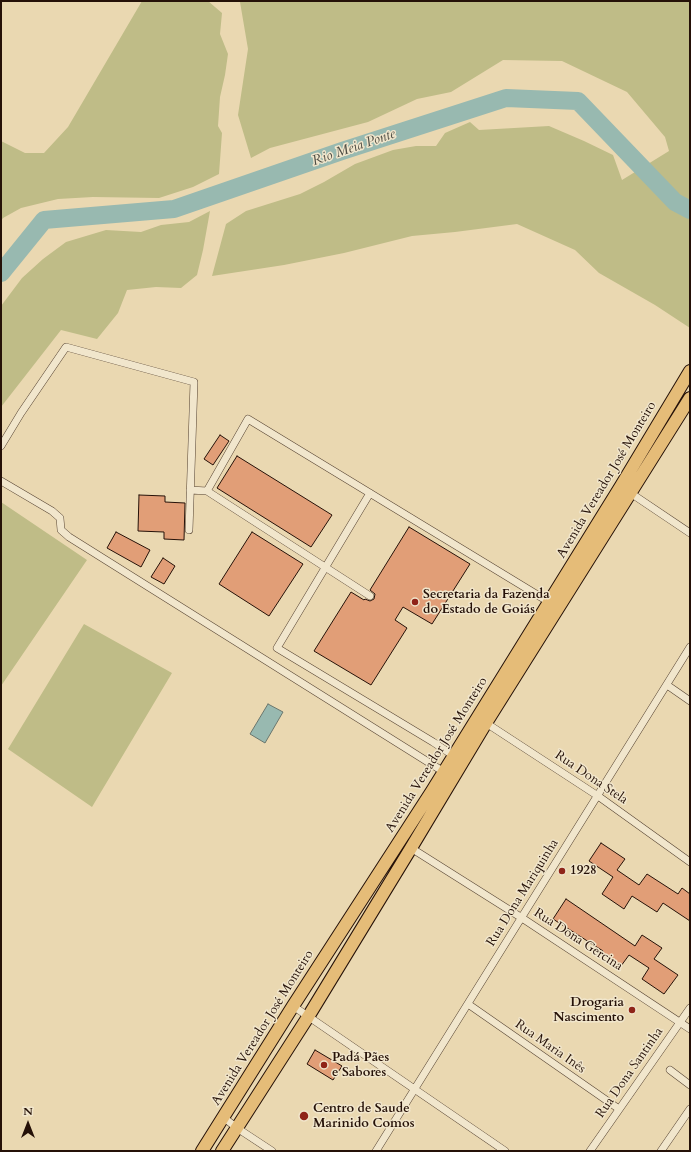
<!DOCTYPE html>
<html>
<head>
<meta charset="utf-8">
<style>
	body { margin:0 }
	#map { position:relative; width:691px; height:1152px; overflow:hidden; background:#ead8b1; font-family:Cardo,serif }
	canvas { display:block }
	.frame { position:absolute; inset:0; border:2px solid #251108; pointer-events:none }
	.north { position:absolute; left:8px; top:1104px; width:40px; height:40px; -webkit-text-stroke:3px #f1e6cc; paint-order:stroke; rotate:0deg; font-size:11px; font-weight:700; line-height:16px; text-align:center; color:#251108 }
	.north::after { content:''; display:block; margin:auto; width:14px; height:18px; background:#251108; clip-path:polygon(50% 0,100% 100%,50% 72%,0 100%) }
</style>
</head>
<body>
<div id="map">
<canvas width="691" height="1152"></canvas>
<div class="frame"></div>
<div class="north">N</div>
</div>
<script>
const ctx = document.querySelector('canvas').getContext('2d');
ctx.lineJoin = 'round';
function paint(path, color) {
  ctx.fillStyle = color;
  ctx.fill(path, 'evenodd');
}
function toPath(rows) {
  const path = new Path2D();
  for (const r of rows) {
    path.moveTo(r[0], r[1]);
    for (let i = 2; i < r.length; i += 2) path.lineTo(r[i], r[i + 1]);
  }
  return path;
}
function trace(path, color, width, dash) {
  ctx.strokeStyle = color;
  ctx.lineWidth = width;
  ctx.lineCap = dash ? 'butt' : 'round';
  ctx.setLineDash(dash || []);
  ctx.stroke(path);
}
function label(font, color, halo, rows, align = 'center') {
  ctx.font = font + ' Cardo,serif';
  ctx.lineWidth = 3;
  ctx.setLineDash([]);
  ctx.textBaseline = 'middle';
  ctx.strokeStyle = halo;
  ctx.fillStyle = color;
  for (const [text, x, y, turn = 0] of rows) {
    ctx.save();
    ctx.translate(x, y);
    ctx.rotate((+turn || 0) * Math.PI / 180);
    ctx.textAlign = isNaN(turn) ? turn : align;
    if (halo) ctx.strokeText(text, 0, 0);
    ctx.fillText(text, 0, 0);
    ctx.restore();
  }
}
const green = toPath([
	[142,1,208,1,222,13,220,34,228,54,225,75,220,97,218,126,222,133,219,174,193,187,159,198,93,197,58,199,21,208,3,218,1,221,1,141,25,153,44,153,68,127],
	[241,1,690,1,690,328,655,305,599,273,575,250,517,224,455,232,412,236,344,253,284,265,212,276,226,224,246,211,300,194,324,182,355,164,393,150,416,146,436,146,445,133,470,122,479,130,549,126,584,141,613,155,622,180,669,151,665,137,627,92,562,61,503,60,451,92,417,99,368,122,270,148,251,158,238,115,248,49,240,2],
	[210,211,203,250,197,275,181,288,156,287,127,290,118,313,97,339,61,330,1,407,1,306,22,278,43,259,66,242,106,230,141,232,161,225,189,222],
	[1,502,87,560,1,686],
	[84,624,172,673,92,807,8,749]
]);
const water = toPath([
	[268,704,283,712,265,743,250,734,268,704]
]);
const river = toPath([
	[1,273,44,220,174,209,342,151,506,98,578,101,675,202,690,210]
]);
const building = toPath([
	[220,435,229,441,213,465,204,459,220,435],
	[237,456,332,515,311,547,217,488,237,456],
	[139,495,165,496,165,502,185,503,184,540,164,539,164,532,138,531,139,495],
	[409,527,470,564,432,624,403,607,395,620,407,628,371,685,314,651,351,592,364,600,365,599,370,601,374,599,375,594,370,590,409,527],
	[116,532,150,550,141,567,107,548,116,532],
	[252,532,303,564,269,616,219,584,252,532],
	[163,558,175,566,164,584,151,577,163,558],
	[601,843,625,859,617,870,639,885,647,874,678,894,682,888,690,894,690,921,663,903,657,912,632,896,624,909,602,894,613,877,589,861,601,843],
	[566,899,635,946,642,935,662,948,654,959,678,975,664,994,642,979,649,968,629,955,621,966,602,953,603,951,553,919,566,899],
	[315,1050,342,1066,333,1080,307,1064,315,1050]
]);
const minor = toPath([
	[1,446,21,413,66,347,194,382,189,530],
	[1,481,52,511,60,518,61,530,69,537,444,772],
	[190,490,207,491,370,596],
	[207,491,248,419,549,602],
	[629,492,690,533],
	[370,493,277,648,433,742,454,756],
	[667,685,690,701],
	[483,721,598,796,690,862],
	[411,848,522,918,690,1029],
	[468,1004,619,1109],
	[293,1006,505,1151],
	[670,1070,690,1085],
	[223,1117,237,1128,272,1151],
	[376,1151,690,647],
	[590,1151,690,1008],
	[661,1151,690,1109]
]);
const primary = toPath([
	[202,1151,293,1006,432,791,621,486,690,371],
	[222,1151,308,1017,411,848,486,723,690,398]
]);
const markers = [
	[415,602,4,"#8f2418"],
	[562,871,4,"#8f2418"],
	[632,1010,4,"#8f2418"],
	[324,1065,4,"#8f2418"],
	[304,1116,5,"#8f2418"]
];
const streetNames = [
	["Avenida Vereador José Monteiro",607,480,-59],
	["Avenida Vereador José Monteiro",437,755,-58],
	["Rua Dona Stela",591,778,34],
	["Rua Dona Mariquinha",523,893,-58],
	["Rua Dona Gercina",578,940,33],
	["Avenida Vereador José Monteiro",263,1028,-58],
	["Rua Maria Inês",550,1047,35],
	["Rua Dona Santinha",630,1073,-55]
];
const poiNames = [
	["Secretaria da Fazenda",423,595],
	["do Estado de Goiás",423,610],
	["1928",570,871],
	["Drogaria",624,1003,"right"],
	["Nascimento",624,1018,"right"],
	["Padá Pães",332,1058],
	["e Sabores",332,1073],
	["Centro de Saude",313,1109],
	["Marinido Comos",313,1124]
];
const waterNames = [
	["Rio Meia Ponte",354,148,-19]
];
paint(green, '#bfbc87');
paint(water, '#98b9b0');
trace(water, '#6a766d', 1);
trace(river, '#98b9b0', 18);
paint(building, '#e19e77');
trace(building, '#251108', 1);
trace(minor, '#564332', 8);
trace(primary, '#251108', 14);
trace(minor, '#f1e6cc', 7);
trace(primary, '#e5bc78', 12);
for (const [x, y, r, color] of markers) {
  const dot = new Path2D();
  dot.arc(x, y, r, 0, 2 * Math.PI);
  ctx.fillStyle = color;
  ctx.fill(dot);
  trace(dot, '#f1e6cc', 1.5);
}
label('13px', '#251108', '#f1e6cc', streetNames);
label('bold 13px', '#251108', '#f1e6cc', poiNames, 'left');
label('italic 14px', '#4d4c43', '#f1e6cc', waterNames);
</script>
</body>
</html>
